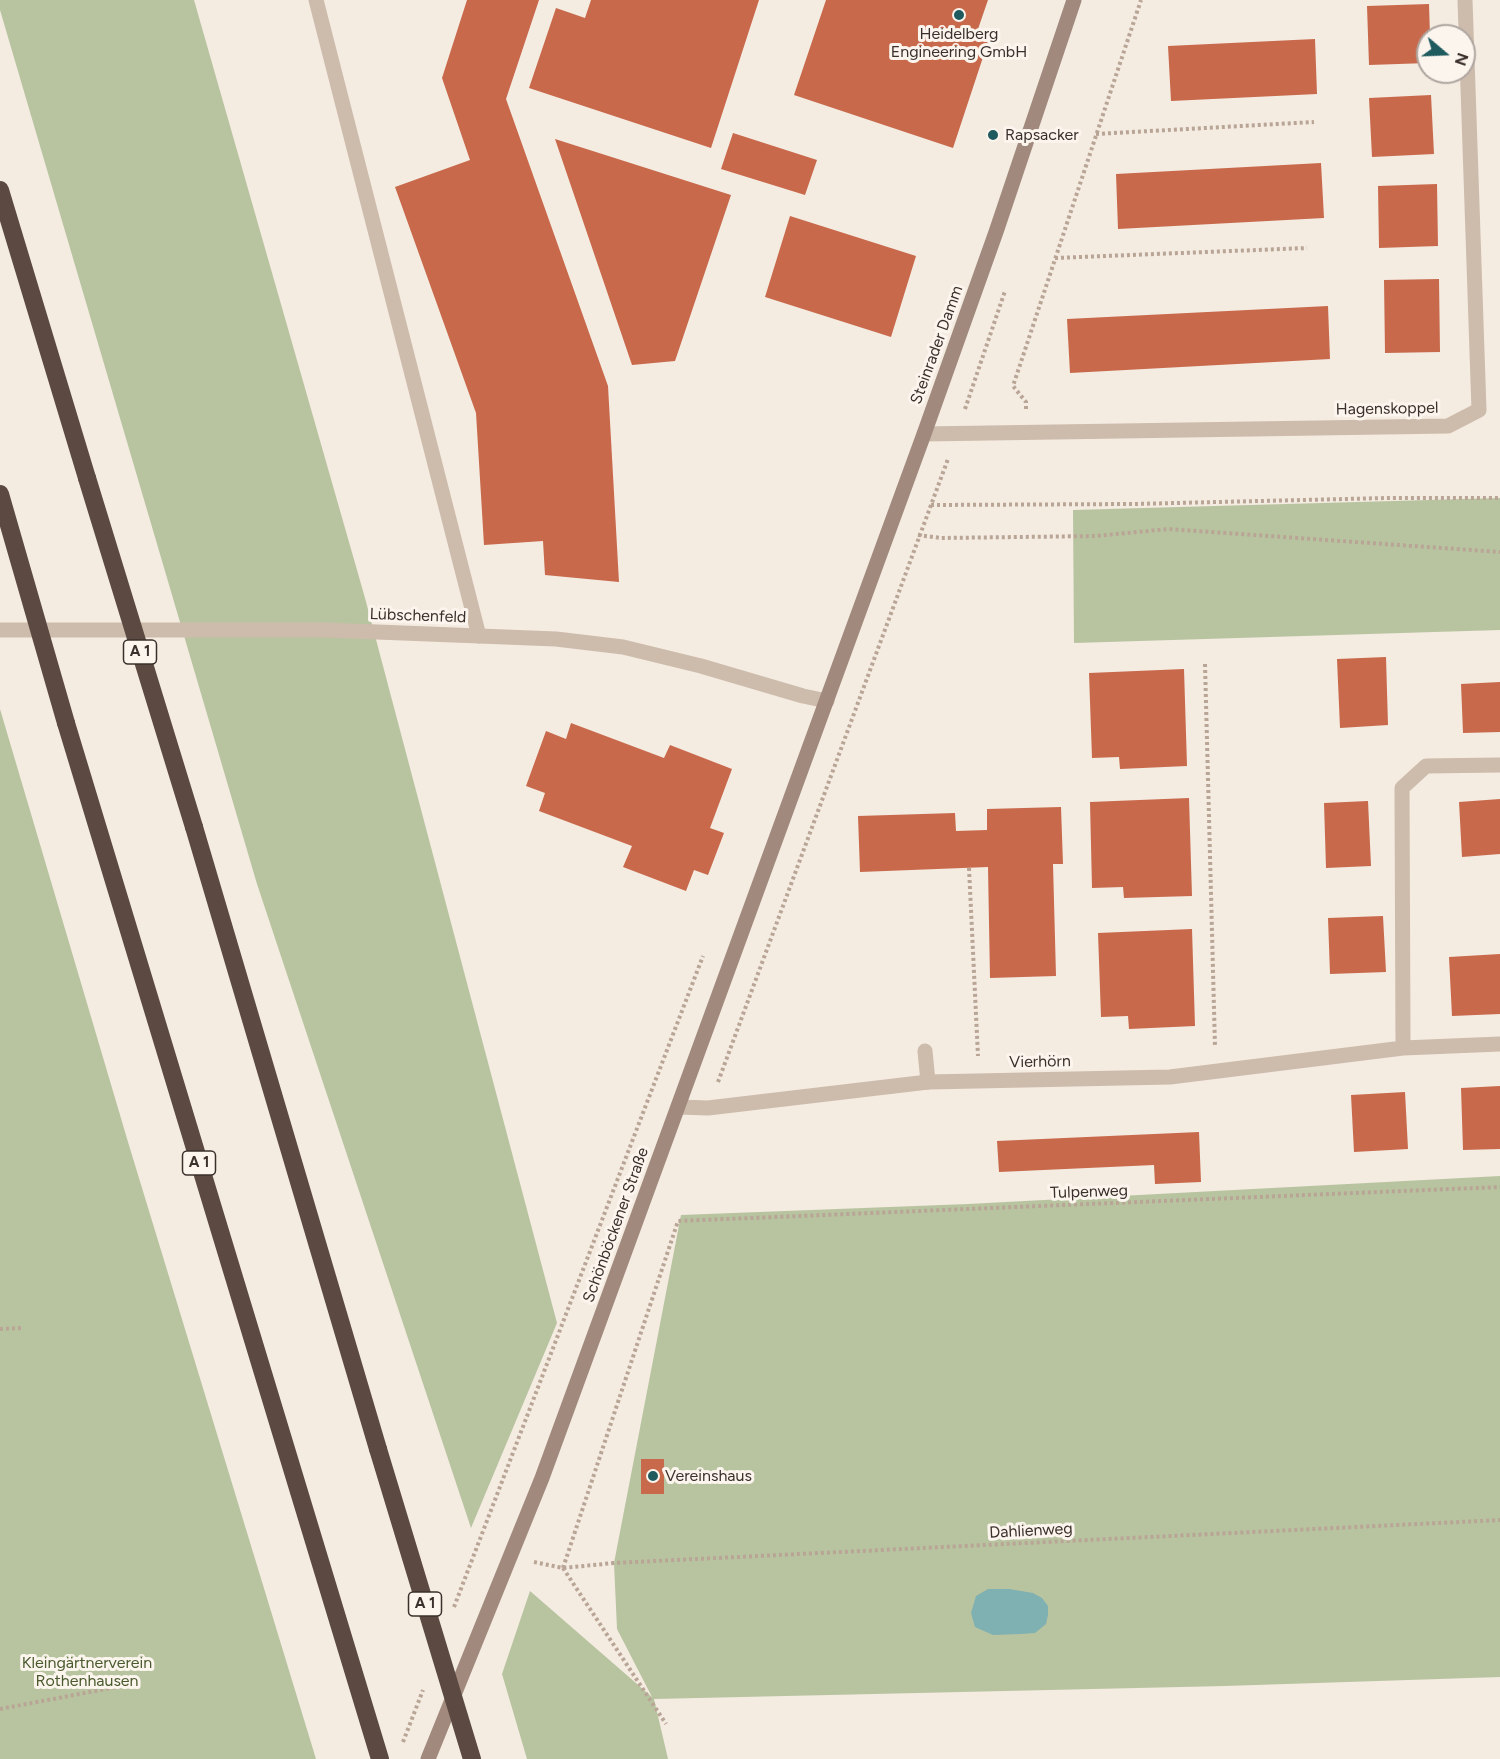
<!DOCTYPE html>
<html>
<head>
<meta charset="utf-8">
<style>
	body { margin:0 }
	#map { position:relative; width:1500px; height:1759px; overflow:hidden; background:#f4ebe1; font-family:Figtree,sans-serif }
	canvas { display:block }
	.north { position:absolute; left:1416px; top:24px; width:60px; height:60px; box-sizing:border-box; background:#fbf5ee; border:2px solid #aea6a0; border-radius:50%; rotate:109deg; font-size:16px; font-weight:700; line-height:24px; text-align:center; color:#3b302b }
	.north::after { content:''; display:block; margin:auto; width:21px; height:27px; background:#1f5a5e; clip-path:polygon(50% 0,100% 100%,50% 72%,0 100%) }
</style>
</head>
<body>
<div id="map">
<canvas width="1500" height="1759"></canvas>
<div class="north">N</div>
</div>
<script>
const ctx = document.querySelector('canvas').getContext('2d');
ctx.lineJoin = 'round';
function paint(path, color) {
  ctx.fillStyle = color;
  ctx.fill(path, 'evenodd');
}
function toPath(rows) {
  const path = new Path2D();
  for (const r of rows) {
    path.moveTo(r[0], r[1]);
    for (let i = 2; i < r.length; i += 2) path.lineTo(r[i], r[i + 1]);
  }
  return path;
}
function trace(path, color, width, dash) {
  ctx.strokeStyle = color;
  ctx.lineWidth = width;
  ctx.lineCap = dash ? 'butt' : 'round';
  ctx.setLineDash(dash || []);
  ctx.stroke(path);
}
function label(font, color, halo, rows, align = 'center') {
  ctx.font = font + ' Figtree,sans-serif';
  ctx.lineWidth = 6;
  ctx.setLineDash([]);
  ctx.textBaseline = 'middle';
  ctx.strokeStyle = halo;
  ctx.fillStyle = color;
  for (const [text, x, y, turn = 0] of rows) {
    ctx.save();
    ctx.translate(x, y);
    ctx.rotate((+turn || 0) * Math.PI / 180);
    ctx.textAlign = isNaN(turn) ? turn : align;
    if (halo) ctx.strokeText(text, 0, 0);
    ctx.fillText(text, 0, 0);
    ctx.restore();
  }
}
const green = toPath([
	[0,0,194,0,365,598,557,1323,471,1528,257,884,0,10],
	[1500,498,1500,630,1074,643,1073,510],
	[0,709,128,1142,316,1759,0,1759],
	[1500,1176,1500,1677,1225,1686,654,1699,668,1759,527,1759,502,1674,530,1591,652,1697,617,1629,614,1563,681,1215,968,1204]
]);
const water = toPath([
	[988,1589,1009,1589,1033,1593,1042,1598,1048,1606,1048,1615,1046,1624,1035,1633,1021,1634,993,1635,975,1627,971,1613,976,1596]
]);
const building = toPath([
	[467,0,539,0,506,99,608,386,619,582,545,575,543,541,484,545,476,413,395,187,470,160,442,78],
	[591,0,759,0,711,148,529,88,556,8,585,18],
	[826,0,988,0,978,29,991,33,953,148,794,95],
	[1429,4,1430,36,1428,36,1428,63,1369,65,1367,6],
	[1315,39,1317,94,1171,101,1168,46],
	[1431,95,1434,154,1372,157,1369,98],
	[733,133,817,160,805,195,721,169],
	[555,139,731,195,675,361,632,365],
	[1321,163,1324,218,1118,229,1116,174],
	[1437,184,1438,246,1379,248,1378,186],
	[790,216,916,256,891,337,765,297],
	[1439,279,1440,352,1385,353,1384,280],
	[1328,306,1330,359,1070,373,1067,319],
	[1386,657,1388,725,1340,728,1337,659],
	[1184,669,1187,766,1120,769,1119,757,1092,758,1089,673],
	[1500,682,1500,732,1463,733,1461,684],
	[571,723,664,758,670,745,732,769,710,828,724,833,708,875,694,870,686,891,623,867,632,846,539,811,545,793,526,786,546,731,566,739],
	[1189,798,1192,896,1124,898,1123,887,1092,888,1090,802],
	[1500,799,1500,854,1462,857,1459,802],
	[1368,801,1371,866,1326,868,1324,803],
	[1061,807,1063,864,1053,864,1056,976,990,978,988,867,860,872,858,816,955,813,956,831,987,830,987,809],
	[1383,916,1386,972,1330,974,1328,918],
	[1192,929,1195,1026,1129,1029,1128,1016,1101,1017,1098,933],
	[1500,954,1500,1014,1452,1016,1449,957],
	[1500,1086,1500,1149,1463,1150,1461,1088],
	[1405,1092,1408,1149,1354,1152,1351,1095],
	[1199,1132,1201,1182,1155,1184,1154,1165,999,1172,997,1141],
	[641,1459,664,1459,664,1494,641,1494]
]);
const path = toPath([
	[1096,134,1314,122],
	[1055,258,1307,248],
	[965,409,1005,291],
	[1026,409,1026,402,1013,386,1141,0],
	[931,505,1133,504,1387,498,1500,498],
	[918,535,941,538,1096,536,1168,529,1500,552],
	[1205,664,1215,1047],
	[969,868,978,1056],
	[718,1082,948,459],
	[0,1329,23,1328],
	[534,1562,563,1568,614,1563,1500,1520],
	[563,1568,678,1221,1500,1187],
	[563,1568,666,1724],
	[454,1607,703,956],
	[0,1709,127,1685],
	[403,1742,423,1690]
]);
const lane = toPath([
	[316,0,479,636],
	[0,630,326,630],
	[925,1051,928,1082]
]);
const street = toPath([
	[924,434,1448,426,1479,410,1465,0],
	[326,630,556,639,623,647,701,666,803,696,827,701],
	[1403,1048,1402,788,1426,766,1500,765],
	[678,1107,708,1108,928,1082,1170,1077,1403,1048,1500,1044]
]);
const secondary = toPath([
	[428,1759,542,1478,924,434,996,232,1074,0]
]);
const highway = toPath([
	[0,190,87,478],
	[66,723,380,1759],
	[194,827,378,1449]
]);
const highwayBridge = toPath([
	[87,478,194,827],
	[0,494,66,723],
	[378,1449,472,1759]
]);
const markers = [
	[959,15,6,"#1f5a5e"],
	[993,135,6,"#1f5a5e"],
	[653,1476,6,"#1f5a5e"]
];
const shields = [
	[140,652,33],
	[199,1163,33],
	[425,1604,33]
];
const shieldNames = [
	["A 1",140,652],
	["A 1",199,1163],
	["A 1",425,1604]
];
const poiNames = [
	["Heidelberg",959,34,"center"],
	["Engineering GmbH",959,52,"center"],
	["Rapsacker",1005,135],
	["Vereinshaus",665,1476]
];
const streetNames = [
	["Steinrader Damm",937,345,-70],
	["Hagenskoppel",1387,409,-1],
	["Lübschenfeld",418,616,2],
	["Vierhörn",1040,1062,-1],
	["Tulpenweg",1089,1192,-2],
	["Schönböckener Straße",616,1225,-70],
	["Dahlienweg",1031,1531,-3]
];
const parkNames = [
	["Kleingärtnerverein",87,1663],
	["Rothenhausen",87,1681]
];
paint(green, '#b8c4a0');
paint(water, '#7fb0b2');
paint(building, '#c8694b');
trace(path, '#b9a596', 4, [3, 3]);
trace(lane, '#cdbbac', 15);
trace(street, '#cdbbac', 15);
trace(secondary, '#a18a7d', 15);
trace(highway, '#5c4a42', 18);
trace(highwayBridge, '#5c4a42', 18);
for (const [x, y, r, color] of markers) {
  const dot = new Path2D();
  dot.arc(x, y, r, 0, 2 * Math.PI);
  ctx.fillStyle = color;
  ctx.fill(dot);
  trace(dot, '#fbf5ee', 2);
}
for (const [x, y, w] of shields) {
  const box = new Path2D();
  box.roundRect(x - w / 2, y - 12, w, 24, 4.5);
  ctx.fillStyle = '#fbf5ee';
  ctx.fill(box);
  trace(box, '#3b302b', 1.5);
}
label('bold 15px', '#3b302b', null, shieldNames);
label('16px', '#3b302b', '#fbf5ee', poiNames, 'left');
label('16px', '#3b302b', '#fbf5ee', streetNames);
label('16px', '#4a5a2e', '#fbf5ee', parkNames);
</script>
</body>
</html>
